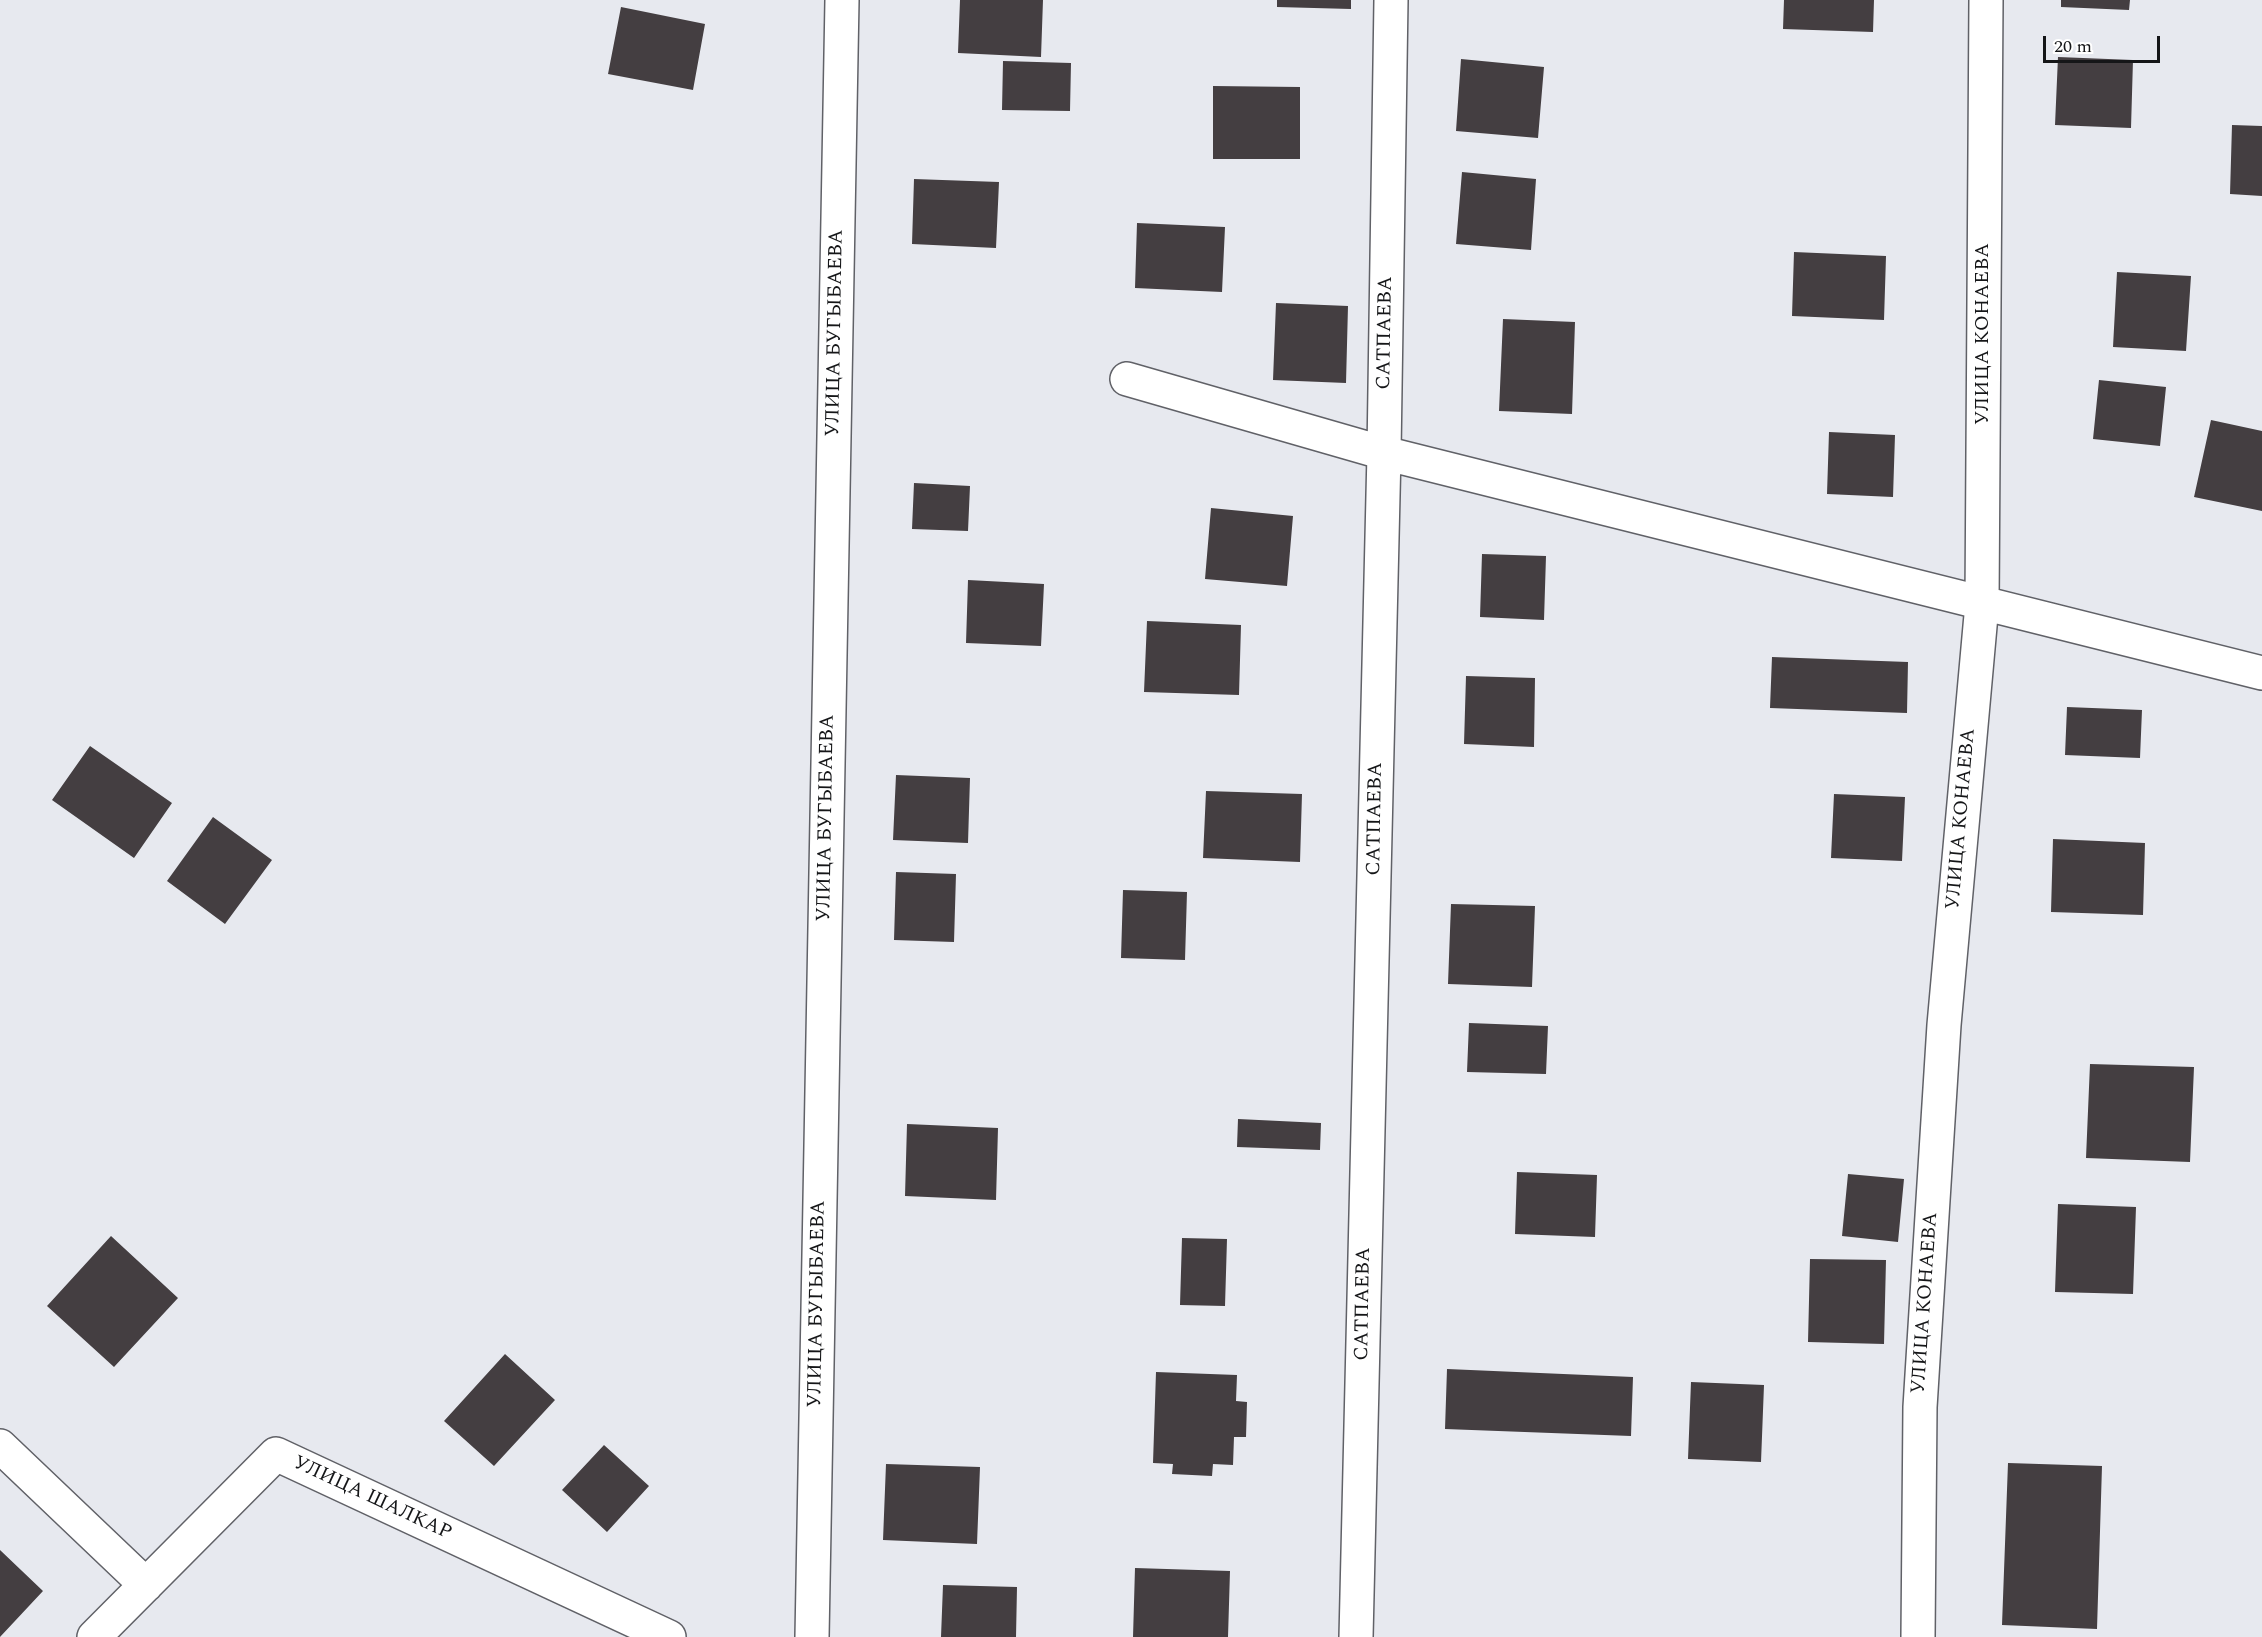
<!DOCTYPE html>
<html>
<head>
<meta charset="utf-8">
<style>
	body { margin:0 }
	#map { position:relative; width:2262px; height:1637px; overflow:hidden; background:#e7e9ef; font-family:Spectral,serif }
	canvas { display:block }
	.scale { position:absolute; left:2043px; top:36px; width:117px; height:27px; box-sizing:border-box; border:3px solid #151618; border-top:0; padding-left:8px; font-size:18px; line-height:21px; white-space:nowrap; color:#151618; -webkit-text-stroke:4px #fff; paint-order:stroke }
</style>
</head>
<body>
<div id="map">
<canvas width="2262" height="1637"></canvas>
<div class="scale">20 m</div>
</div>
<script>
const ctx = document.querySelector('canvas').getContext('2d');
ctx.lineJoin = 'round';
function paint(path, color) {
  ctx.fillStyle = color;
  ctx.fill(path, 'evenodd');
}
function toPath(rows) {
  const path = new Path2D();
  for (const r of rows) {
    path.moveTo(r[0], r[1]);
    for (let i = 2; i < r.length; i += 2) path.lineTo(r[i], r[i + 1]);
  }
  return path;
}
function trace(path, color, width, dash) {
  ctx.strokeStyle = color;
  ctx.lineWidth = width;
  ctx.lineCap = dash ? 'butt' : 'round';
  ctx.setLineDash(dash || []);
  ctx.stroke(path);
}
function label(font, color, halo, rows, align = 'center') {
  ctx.font = font + ' Spectral,serif';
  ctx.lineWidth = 6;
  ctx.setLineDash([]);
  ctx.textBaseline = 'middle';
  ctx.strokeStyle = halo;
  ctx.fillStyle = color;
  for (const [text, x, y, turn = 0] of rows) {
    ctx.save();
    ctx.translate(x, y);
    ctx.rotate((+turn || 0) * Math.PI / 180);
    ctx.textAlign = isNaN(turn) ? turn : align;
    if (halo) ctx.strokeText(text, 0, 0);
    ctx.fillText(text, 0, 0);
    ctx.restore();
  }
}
const building = toPath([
	[960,0,1043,0,1041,57,958,53],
	[1277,0,1351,0,1351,9,1277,7],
	[1784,0,1874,0,1873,32,1783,29],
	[2061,0,2130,0,2129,10,2061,7],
	[621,7,705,24,693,90,608,74],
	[2058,57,2133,60,2131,128,2055,125],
	[1461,59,1544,67,1538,138,1456,131],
	[1003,61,1071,63,1070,111,1002,110],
	[1213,86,1300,87,1300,159,1213,159],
	[2232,125,2262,126,2262,196,2230,194],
	[1462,172,1536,179,1531,250,1456,244],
	[914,179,999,182,996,248,912,244],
	[1137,223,1225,227,1222,292,1135,288],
	[1794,252,1886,256,1884,320,1792,316],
	[2117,272,2191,276,2186,351,2113,347],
	[1276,303,1348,306,1346,383,1273,380],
	[1503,319,1575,322,1572,414,1499,411],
	[2099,380,2166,387,2160,446,2093,439],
	[2211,420,2262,431,2262,511,2194,497],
	[1829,432,1895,435,1893,497,1827,494],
	[914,483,970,486,968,531,912,529],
	[1211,508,1293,516,1287,586,1205,579],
	[1482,554,1546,556,1544,620,1480,617],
	[968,580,1044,584,1041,646,966,643],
	[1147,621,1241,625,1239,695,1144,692],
	[1772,657,1908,662,1907,713,1770,708],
	[1466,676,1535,678,1534,747,1464,744],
	[2067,707,2142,710,2140,758,2065,755],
	[90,746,172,803,134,858,52,800],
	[896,775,970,778,968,843,893,840],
	[1206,791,1302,794,1300,862,1203,858],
	[1834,794,1905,797,1902,861,1831,858],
	[213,817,272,860,225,924,167,881],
	[2053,839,2145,843,2143,915,2051,912],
	[896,872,956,874,954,942,894,940],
	[1123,890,1187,892,1185,960,1121,958],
	[1451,904,1535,906,1532,987,1448,984],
	[1469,1023,1548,1026,1546,1074,1467,1072],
	[2090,1064,2194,1067,2190,1162,2086,1158],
	[1238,1119,1321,1123,1320,1150,1237,1147],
	[907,1124,998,1128,996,1200,905,1196],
	[1517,1172,1597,1175,1595,1237,1515,1234],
	[1848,1174,1904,1179,1898,1242,1842,1236],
	[2058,1204,2136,1207,2133,1294,2055,1292],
	[111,1236,178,1298,114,1367,47,1306],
	[1182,1238,1227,1239,1225,1306,1180,1305],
	[1810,1259,1886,1260,1884,1344,1808,1342],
	[505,1354,555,1400,494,1466,444,1421],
	[1447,1369,1633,1377,1631,1436,1445,1429],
	[1156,1372,1237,1375,1236,1401,1247,1402,1246,1437,1234,1437,1233,1465,1213,1464,1212,1476,1172,1474,1173,1464,1153,1463],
	[1691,1382,1764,1385,1761,1462,1688,1459],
	[604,1445,649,1486,607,1532,562,1490],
	[2008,1463,2102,1466,2097,1629,2002,1625],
	[886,1464,980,1467,977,1544,883,1540],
	[0,1550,43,1591,0,1637],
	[1135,1568,1230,1571,1228,1637,1133,1637],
	[943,1585,1017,1587,1016,1637,941,1637]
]);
const street = toPath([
	[1127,379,1384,453,2262,673],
	[0,1446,146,1585],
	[94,1637,276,1454,669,1637],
	[812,1637,842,0],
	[1356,1637,1384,453,1391,0],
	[1918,1637,1920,1407,1944,1025,1982,604,1986,0]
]);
const streetNames = [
	["УЛИЦА БУГЫБАЕВА",836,333,-89],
	["САТПАЕВА",1386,333,-89],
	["УЛИЦА КОНАЕВА",1984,334,-90],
	["УЛИЦА БУГЫБАЕВА",827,818,-89],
	["САТПАЕВА",1376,819,-89],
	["УЛИЦА КОНАЕВА",1962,819,-85],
	["УЛИЦА КОНАЕВА",1926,1303,-86],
	["УЛИЦА БУГЫБАЕВА",818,1304,-89],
	["САТПАЕВА",1364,1304,-89],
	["УЛИЦА ШАЛКАР",372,1499,25]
];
paint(building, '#443e41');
trace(street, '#606167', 36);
trace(street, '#fff', 33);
label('20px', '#151618', '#fff', streetNames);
</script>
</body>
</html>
